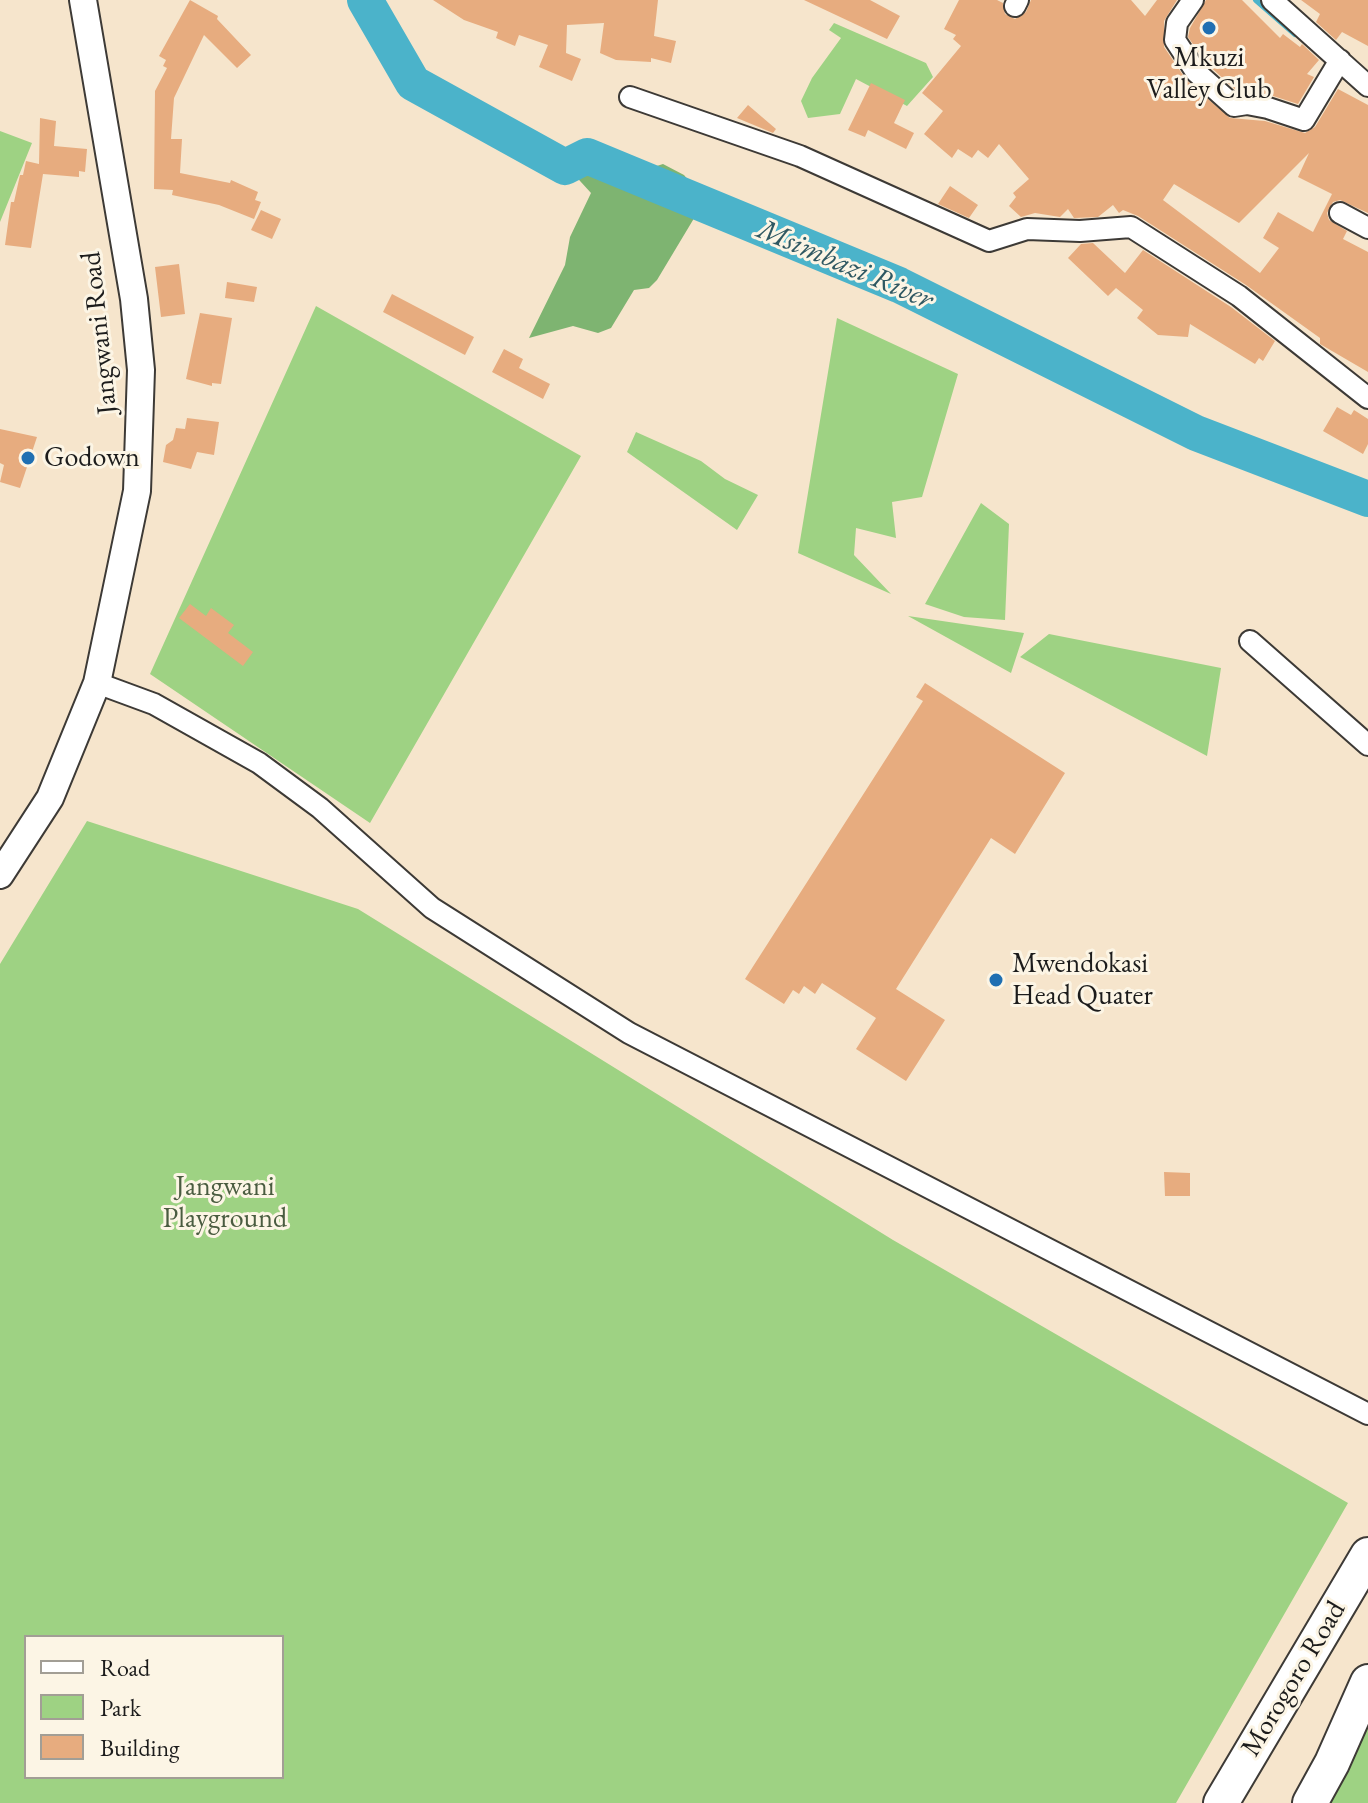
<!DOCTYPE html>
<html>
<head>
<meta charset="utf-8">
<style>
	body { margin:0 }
	#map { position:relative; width:1368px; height:1803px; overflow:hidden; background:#f6e5cc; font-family:"EB Garamond",serif }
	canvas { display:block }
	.legend { position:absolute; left:24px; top:1635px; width:260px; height:144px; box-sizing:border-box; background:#fcf5e5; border:2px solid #a29e95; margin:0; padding:10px 14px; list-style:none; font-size:24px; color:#1c1c1c }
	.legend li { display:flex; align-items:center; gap:16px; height:40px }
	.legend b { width:40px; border:2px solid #a29e95 }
</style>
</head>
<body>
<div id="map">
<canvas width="1368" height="1803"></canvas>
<ul class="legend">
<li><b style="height:10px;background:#fff"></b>Road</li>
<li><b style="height:22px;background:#9ed283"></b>Park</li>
<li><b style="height:22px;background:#e7ac7f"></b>Building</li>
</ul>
</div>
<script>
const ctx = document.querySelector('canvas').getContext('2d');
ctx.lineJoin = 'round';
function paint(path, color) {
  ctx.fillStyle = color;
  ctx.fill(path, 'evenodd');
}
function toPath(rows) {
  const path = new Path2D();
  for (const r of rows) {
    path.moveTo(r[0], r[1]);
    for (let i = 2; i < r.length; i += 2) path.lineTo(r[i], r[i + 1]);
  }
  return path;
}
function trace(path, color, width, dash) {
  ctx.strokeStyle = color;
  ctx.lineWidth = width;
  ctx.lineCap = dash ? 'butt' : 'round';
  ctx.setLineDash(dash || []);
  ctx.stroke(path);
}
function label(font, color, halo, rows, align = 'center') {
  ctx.font = font + ' "EB Garamond",serif';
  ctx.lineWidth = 6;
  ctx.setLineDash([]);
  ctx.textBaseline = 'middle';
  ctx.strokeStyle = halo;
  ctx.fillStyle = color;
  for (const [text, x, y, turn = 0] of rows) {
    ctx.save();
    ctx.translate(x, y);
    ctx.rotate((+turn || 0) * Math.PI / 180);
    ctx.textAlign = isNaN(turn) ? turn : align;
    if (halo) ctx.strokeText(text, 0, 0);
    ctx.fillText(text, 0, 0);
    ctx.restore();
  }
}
const green = toPath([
	[834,23,926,63,933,77,907,106,856,79,840,114,808,118,801,101,812,78,841,38,829,30],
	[0,131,32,143,0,222],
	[316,306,581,456,370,823,150,674],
	[837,318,958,374,922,497,892,502,896,538,856,528,854,555,891,594,798,553],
	[636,432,701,461,725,479,758,495,737,530,627,452],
	[981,503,1009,524,1005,620,964,617,925,604],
	[908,616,1024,633,1011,673],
	[1049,634,1221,668,1207,756,1020,657],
	[87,821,358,909,893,1240,1348,1503,1176,1803,0,1803,0,964],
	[26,1637,282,1637,282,1777,26,1777],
	[1368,1698,1368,1803,1323,1803]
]);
const forest = toPath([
	[585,162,605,177,625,182,638,172,663,164,684,175,705,200,657,280,649,288,634,290,611,328,598,333,573,326,529,338,565,265,570,237,591,193,570,170]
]);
const stream = toPath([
	[1256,0,1295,34]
]);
const river = toPath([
	[365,0,413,83,565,167,587,156,899,285,1196,433,1368,499]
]);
const building = toPath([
	[190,0,218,16,217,19,251,55,237,68,204,35,174,98,171,139,182,139,180,173,230,183,231,180,258,192,255,200,261,202,254,219,219,205,172,195,173,190,154,189,155,91,167,68,163,66,166,60,159,56],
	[433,0,658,0,654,36,676,41,671,63,651,58,651,62,616,60,600,53,604,23,567,25,566,53,581,59,572,81,539,67,548,45,519,35,515,46,496,38,498,32,464,20],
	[804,0,870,0,900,16,887,39],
	[959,0,997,0,1003,3,1005,14,1015,19,1026,12,1031,0,1131,0,1145,16,1157,0,1177,0,1164,21,1164,47,1187,81,1230,118,1265,121,1305,133,1315,127,1338,89,1368,105,1368,213,1340,200,1333,202,1327,213,1329,220,1347,231,1343,239,1368,252,1368,372,1320,344,1320,338,1246,285,1138,216,1123,210,1119,213,1113,205,1098,217,1074,218,1068,209,1060,217,1035,213,1021,217,1009,206,1016,197,1013,193,1029,179,999,144,988,158,978,150,972,158,958,149,952,158,924,134,943,111,922,93,961,46,953,39,956,35,944,29],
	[1309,153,1298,177,1332,194,1313,232,1278,212,1263,238,1279,248,1260,273,1163,200,1174,184,1239,223],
	[1206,0,1242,0,1280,38,1283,34,1300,47,1302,44,1319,60,1307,74,1314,77,1298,104,1270,95,1238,92,1206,63,1188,37,1190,28],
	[1301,0,1368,0,1368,46,1342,32,1336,40,1316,22,1320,14],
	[871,83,905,100,894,123,914,133,906,149,868,130,865,137,848,130],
	[748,105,776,129,773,133,737,118],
	[40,118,56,121,54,146,87,149,85,172,79,171,79,177,43,174,31,248,5,245,11,202,14,202,20,175,23,175,26,161,39,164],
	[950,186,978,205,969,218,938,204],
	[261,210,281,219,272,239,251,230],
	[1093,243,1125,273,1143,250,1231,307,1275,341,1263,361,1259,358,1255,364,1190,324,1188,337,1158,335,1137,318,1143,310,1116,288,1108,296,1068,258,1081,244],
	[179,264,185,314,161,317,155,267],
	[227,282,257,287,254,302,225,298],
	[392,294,474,337,465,355,383,312],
	[200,313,232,318,221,384,212,383,212,386,186,379],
	[504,349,523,359,519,368,550,384,543,399,492,372],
	[1337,407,1351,415,1354,410,1368,419,1368,444,1363,454,1323,431],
	[187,418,219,422,214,455,197,452,191,469,163,462,166,445,173,440,176,428,185,429],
	[0,429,37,437,20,488,0,482,4,465,0,463],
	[190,604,206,616,211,608,234,625,228,633,253,652,243,666,179,618],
	[925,683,1065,773,1015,854,991,838,896,989,945,1020,906,1081,856,1049,876,1018,822,983,815,994,804,986,799,994,793,990,784,1004,745,979,923,701,916,697],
	[1164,1172,1190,1173,1190,1196,1165,1196]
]);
const minor = toPath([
	[1193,0,1177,23,1175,40,1196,72,1234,106,1247,104,1268,108,1304,120,1340,60],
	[1272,0,1368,86],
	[1015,6,1018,0],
	[630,97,800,156,989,241,1027,229,1080,231,1131,227,1239,296,1368,398],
	[1340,213,1368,228],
	[1250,641,1368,745],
	[97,683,154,704,259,763,320,808,432,908,629,1033,1368,1414]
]);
const tertiary = toPath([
	[0,875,50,798,97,683,137,491,141,370,134,299,83,0]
]);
const trunk = toPath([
	[1221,1803,1368,1555],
	[1310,1803,1332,1763,1368,1682]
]);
const markers = [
	[1209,28,8,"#1f6fb2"],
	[28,458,8,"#1f6fb2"],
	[996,980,8,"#1f6fb2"]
];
const poiNames = [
	["Mkuzi",1209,58,"center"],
	["Valley Club",1209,90,"center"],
	["Godown",44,458],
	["Mwendokasi",1012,964],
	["Head Quater",1012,996]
];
const streetNames = [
	["Jangwani Road",100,333,-96],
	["Morogoro Road",1294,1679,-59]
];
const parkNames = [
	["Jangwani",225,1187],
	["Playground",225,1219]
];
const waterNames = [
	["Msimbazi River",845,265,23]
];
paint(green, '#9ed283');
paint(forest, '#7eb471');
trace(stream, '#4bb3ca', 6);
trace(river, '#4bb3ca', 36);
paint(building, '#e7ac7f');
trace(minor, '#3d3a36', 24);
trace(tertiary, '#3d3a36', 30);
trace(trunk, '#3d3a36', 38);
trace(minor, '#fff', 20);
trace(tertiary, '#fff', 26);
trace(trunk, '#fff', 34);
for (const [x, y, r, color] of markers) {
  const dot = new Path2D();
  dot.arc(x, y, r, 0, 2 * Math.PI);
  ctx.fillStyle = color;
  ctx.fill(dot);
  trace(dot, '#fcf5e5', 3);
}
label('28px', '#1c1c1c', '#fcf5e5', poiNames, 'left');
label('28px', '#1c1c1c', '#fcf5e5', streetNames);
label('28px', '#4a5c40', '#fcf5e5', parkNames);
label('italic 30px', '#2f5862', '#fcf5e5', waterNames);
</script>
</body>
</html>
